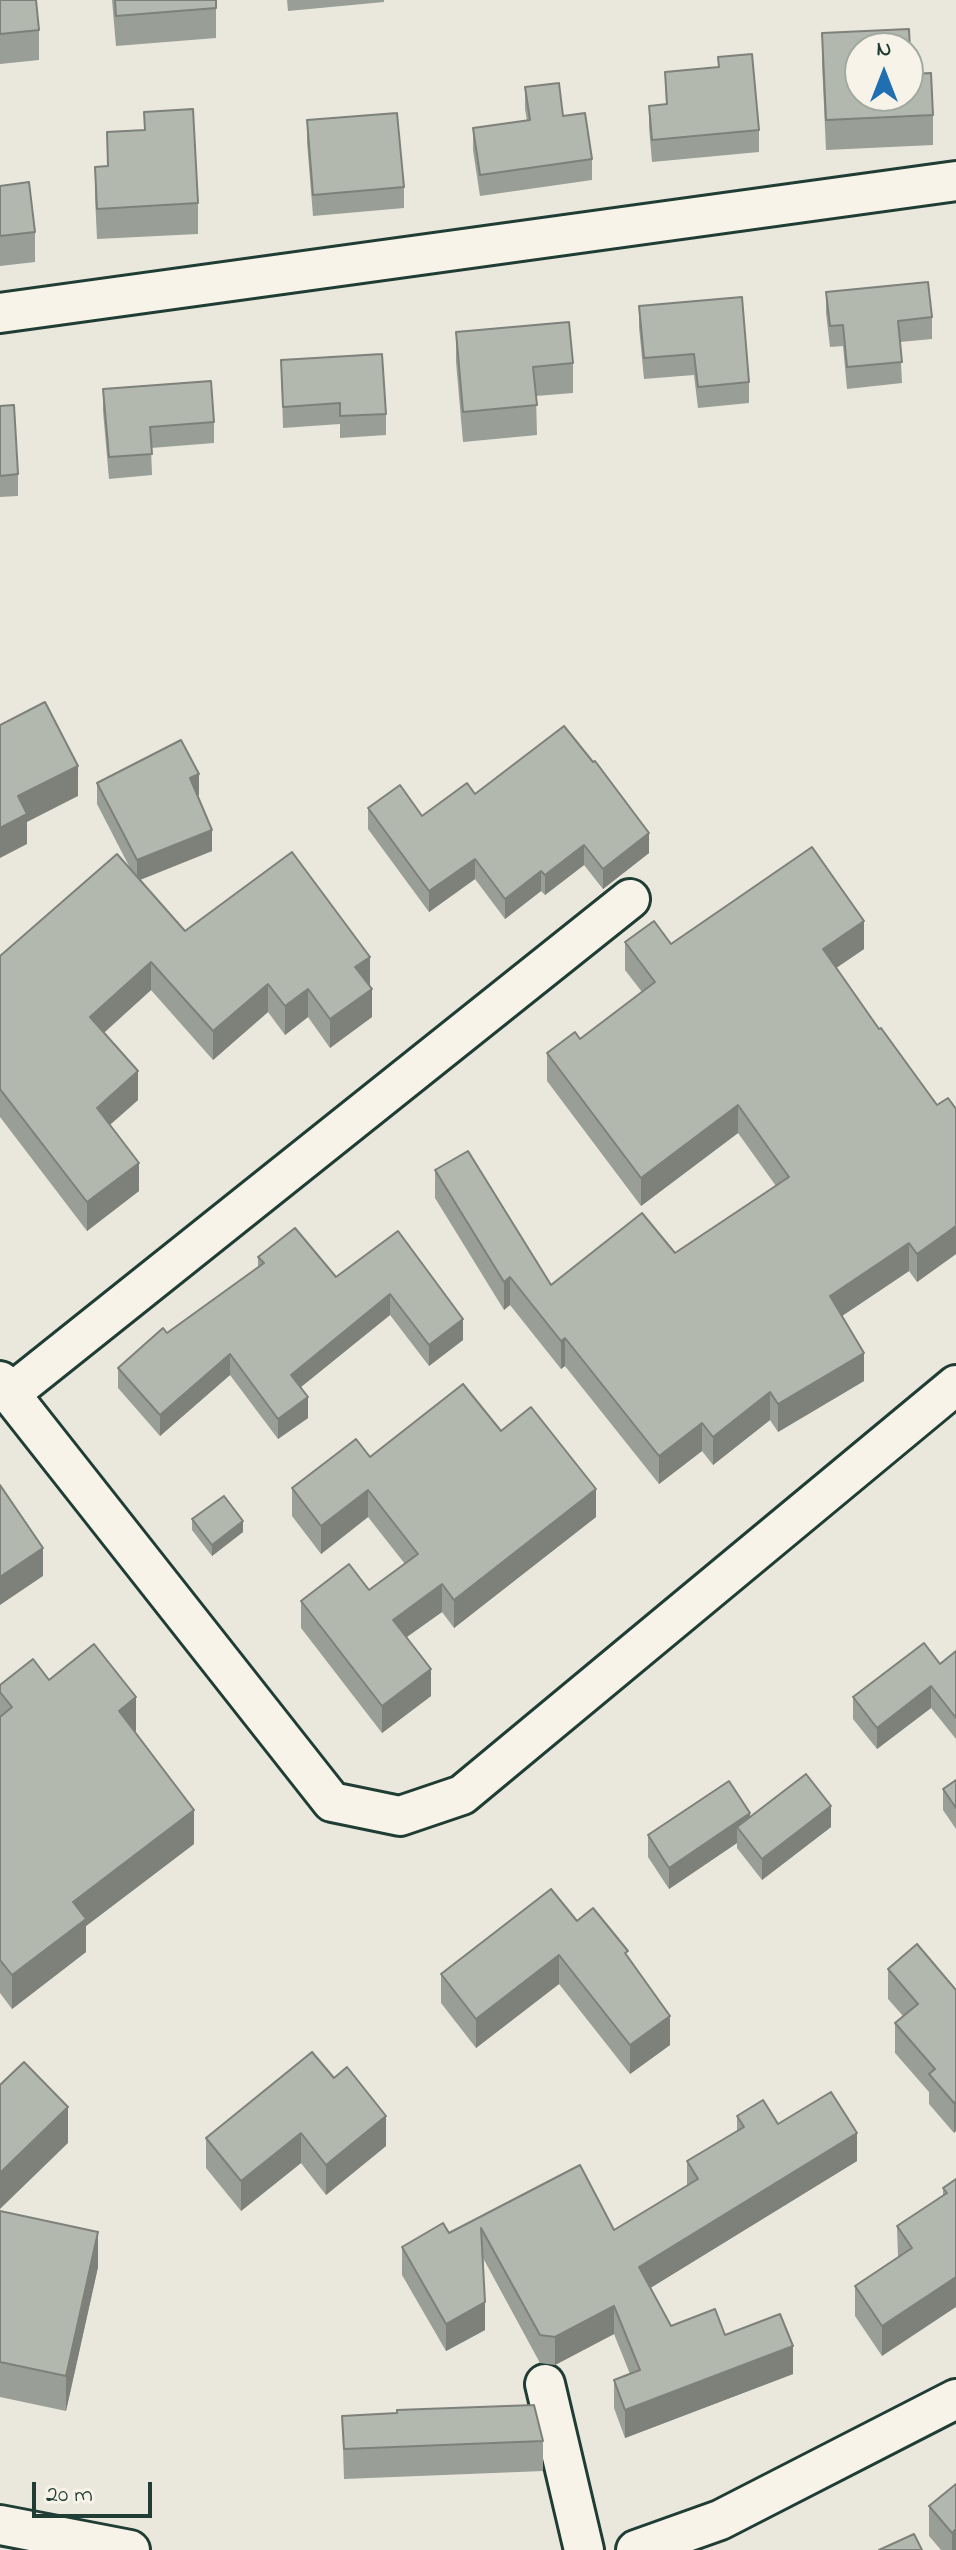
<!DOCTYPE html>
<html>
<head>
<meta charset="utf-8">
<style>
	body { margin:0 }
	#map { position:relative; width:956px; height:2550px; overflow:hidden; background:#eae8dd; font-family:"Indie Flower",sans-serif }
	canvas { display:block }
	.north { position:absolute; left:844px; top:32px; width:80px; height:80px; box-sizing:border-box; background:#f7f3e8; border:2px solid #a1aaa0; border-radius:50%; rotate:0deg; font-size:22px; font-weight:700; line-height:32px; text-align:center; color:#1f3d34 }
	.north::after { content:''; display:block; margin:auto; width:28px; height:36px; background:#1f6fb2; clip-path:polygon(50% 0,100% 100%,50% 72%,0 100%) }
	.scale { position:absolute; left:32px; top:2482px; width:120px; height:36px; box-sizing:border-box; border:4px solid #1f3d34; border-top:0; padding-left:10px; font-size:24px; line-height:28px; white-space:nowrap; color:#1f3d34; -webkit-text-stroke:6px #f7f3e8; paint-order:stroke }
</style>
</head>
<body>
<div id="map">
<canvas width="956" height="2550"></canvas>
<div class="north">N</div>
<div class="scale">20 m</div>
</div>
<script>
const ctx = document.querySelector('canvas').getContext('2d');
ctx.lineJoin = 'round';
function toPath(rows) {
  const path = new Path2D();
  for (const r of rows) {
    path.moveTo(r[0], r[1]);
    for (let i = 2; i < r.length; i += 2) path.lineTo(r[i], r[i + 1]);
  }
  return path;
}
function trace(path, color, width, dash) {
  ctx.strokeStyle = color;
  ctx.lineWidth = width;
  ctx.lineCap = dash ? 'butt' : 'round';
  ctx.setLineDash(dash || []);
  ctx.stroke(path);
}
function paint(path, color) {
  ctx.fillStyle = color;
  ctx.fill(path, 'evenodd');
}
const minor = toPath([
	[0,313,956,181],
	[0,1381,332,1802,400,1816,462,1795,956,1385],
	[10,1394,630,899],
	[545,2384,584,2550],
	[0,2525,130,2550],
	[636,2550,720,2520,956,2399]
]);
const wall = toPath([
	[0,0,39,30,39,60,0,64],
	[112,0,216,0,216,38,116,46],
	[287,0,384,0,384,2,288,11],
	[822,33,911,74,933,115,933,145,826,150,822,63],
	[718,57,759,130,759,152,652,162,649,127,649,106,666,104,665,72,718,67],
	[525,87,592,159,592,180,480,196,473,150,473,128,527,121,525,109],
	[144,112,198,203,198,234,97,239,95,197,95,167,107,167,107,132,144,130],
	[307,120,404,187,404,208,313,216,307,142],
	[0,186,35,232,35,262,0,266],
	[826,292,932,317,932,339,900,342,902,383,847,389,843,346,830,347,826,313],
	[639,306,749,382,749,403,698,408,694,375,644,379,639,327],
	[456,332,573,363,573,393,536,396,537,435,463,442,456,362],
	[281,360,386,414,386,435,340,438,340,424,283,428],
	[103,389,214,422,214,443,151,448,152,475,109,479,103,411],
	[0,406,18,474,18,496,0,497],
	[97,783,199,795,197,796,212,851,140,880,185,931,370,985,372,1017,330,1048,308,1017,285,1035,268,1012,213,1060,151,990,104,1033,138,1100,110,1125,139,1191,87,1231,0,1117,0,956,130,868,97,804],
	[475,794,649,853,603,889,584,865,545,895,541,891,505,919,475,879,429,912,368,829,368,808,422,816],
	[625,942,864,949,836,968,879,1029,937,1105,956,1109,956,1254,917,1282,909,1271,842,1316,864,1381,778,1432,770,1420,713,1465,702,1451,659,1484,565,1366,561,1369,510,1305,504,1310,435,1198,435,1170,551,1285,675,1253,776,1186,738,1133,641,1206,547,1081,547,1053,580,1039,642,992,625,970],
	[398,1231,463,1340,429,1366,390,1315,301,1387,308,1418,278,1439,230,1375,160,1436,118,1388,118,1368,258,1267,258,1257,336,1277],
	[501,1431,596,1517,454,1628,442,1612,406,1637,431,1696,382,1733,301,1628,301,1601,369,1590,405,1564,368,1517,321,1554,292,1516,292,1488,370,1457],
	[192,1519,243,1532,212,1556,192,1530],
	[956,1651,956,1739,931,1708,877,1749,853,1719,853,1697,940,1664],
	[49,1680,136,1731,135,1732,194,1844,86,1926,86,1952,12,2009,0,1993,0,1685],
	[956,1780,956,1829,943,1810,943,1789],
	[750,1817,831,1827,762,1880,737,1848,737,1843,669,1889,648,1857,648,1835],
	[577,1921,628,1956,670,2045,630,2074,559,1984,476,2048,441,2003,441,1974],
	[888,1969,956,1990,954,2133,929,2104,929,2092,895,2053,895,2023,903,2016,888,1999],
	[312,2052,386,2146,326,2195,301,2163,241,2211,206,2168,206,2138],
	[737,2116,778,2124,857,2161,650,2288,671,2326,725,2335,793,2374,625,2438,614,2408,614,2380,630,2374,614,2334,555,2365,540,2363,483,2258,485,2330,446,2351,402,2275,402,2247,449,2233,580,2165,614,2230,687,2186,687,2161,737,2131],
	[956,2179,882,2356,855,2316,855,2286,898,2257,897,2226,943,2196,943,2188],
	[0,2211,98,2267,66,2411,0,2397],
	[342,2416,543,2441,543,2471,344,2479],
	[956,2484,956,2550,941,2550,929,2536,929,2506]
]);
const shadedWall = toPath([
	[78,766,78,796,27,822,27,844,0,858,0,828,18,796],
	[199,774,199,795,190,799,190,778],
	[212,830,212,851,137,881,137,860],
	[649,833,649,853,603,889,603,869],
	[584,845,584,865,545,895,545,875],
	[475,859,475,879,429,912,429,891],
	[541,871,541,891,505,919,505,899],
	[864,921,864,949,823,977,823,949],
	[370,957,370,985,355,996,355,967],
	[151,962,151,990,90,1045,90,1017],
	[268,984,268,1012,213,1060,213,1031],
	[308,989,308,1017,285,1035,285,1006],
	[372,989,372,1017,330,1048,330,1019],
	[138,1071,138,1100,97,1136,97,1108],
	[738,1105,738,1133,641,1206,641,1178],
	[139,1163,139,1191,87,1231,87,1202],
	[956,1226,956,1254,917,1282,917,1254],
	[909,1243,909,1271,830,1324,830,1296],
	[510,1277,510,1305,504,1310,504,1282],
	[390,1294,390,1315,291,1395,291,1375],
	[463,1319,463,1340,429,1366,429,1345],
	[565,1338,565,1366,561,1369,561,1341],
	[864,1353,864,1381,778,1432,778,1404],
	[230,1354,230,1375,160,1436,160,1415],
	[770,1392,770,1420,713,1465,713,1437],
	[308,1397,308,1418,278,1439,278,1419],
	[702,1423,702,1451,659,1484,659,1456],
	[596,1489,596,1517,454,1628,454,1600],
	[368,1490,368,1517,321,1554,321,1526],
	[243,1521,243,1532,212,1556,212,1545],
	[43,1548,43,1576,0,1605,0,1577],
	[442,1584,442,1612,393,1647,393,1620],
	[431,1669,431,1696,382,1733,382,1706],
	[931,1686,931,1708,877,1749,877,1728],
	[136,1697,136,1731,119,1745,119,1711],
	[831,1806,831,1827,762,1880,762,1859],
	[194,1810,194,1844,86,1926,86,1952,12,2009,12,1975,73,1902],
	[750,1813,750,1834,737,1827,737,1843,669,1889,669,1868],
	[559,1955,559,1984,476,2048,476,2019],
	[670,2016,670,2045,630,2074,630,2045],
	[956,2101,956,2131,954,2133,954,2103],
	[68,2107,68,2143,0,2209,0,2173],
	[386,2116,386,2146,326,2195,326,2165],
	[301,2133,301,2163,241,2211,241,2181],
	[857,2133,857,2161,639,2295,639,2267],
	[98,2232,98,2267,66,2411,66,2376],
	[956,2277,956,2307,882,2356,882,2326],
	[485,2302,485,2330,446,2351,446,2324],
	[614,2306,614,2334,555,2365,555,2337],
	[793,2346,793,2374,625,2438,625,2410],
	[956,2529,956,2550,952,2550,952,2533]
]);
const building = toPath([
	[0,0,36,0,39,30,0,34,0,0],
	[115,0,216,0,216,8,116,16,115,0],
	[909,29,911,74,931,73,933,115,826,120,822,33,909,29],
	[860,48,908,48,908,96,860,96,860,48],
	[752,54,759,130,652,140,649,106,667,104,665,72,719,67,718,57,752,54],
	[559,83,563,116,585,113,592,159,480,175,473,128,530,120,525,87,559,83],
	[193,109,198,203,97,209,95,167,108,166,107,132,145,130,144,112,193,109],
	[397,113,404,187,313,195,307,120,397,113],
	[29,182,35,232,0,236,0,186,29,182],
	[928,282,932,317,898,321,902,362,847,367,843,325,830,326,826,292,928,282],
	[742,297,749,382,698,387,694,354,644,358,639,306,742,297],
	[569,322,573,363,533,367,537,405,463,412,456,332,569,322],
	[382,354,386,414,340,416,340,403,283,407,281,360,382,354],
	[211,381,214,422,150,427,152,454,109,457,103,389,211,381],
	[14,405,18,474,0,476,0,406,14,405],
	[45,702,78,766,18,796,27,814,0,828,0,725,45,702],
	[564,726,593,762,595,761,649,833,603,869,584,845,545,875,541,871,505,899,475,859,429,891,368,808,400,785,422,816,467,783,475,794,564,726],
	[181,740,199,774,190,778,212,830,137,860,97,783,181,740],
	[812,847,864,921,823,949,879,1029,881,1028,937,1105,948,1098,956,1109,956,1226,917,1254,909,1243,830,1296,864,1353,778,1404,770,1392,713,1437,702,1423,659,1456,565,1338,561,1341,510,1277,504,1282,435,1170,468,1151,551,1285,642,1213,675,1253,789,1177,738,1105,641,1178,547,1053,575,1032,580,1039,655,982,625,942,654,921,671,944,812,847],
	[292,852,370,957,355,967,372,989,330,1019,308,989,285,1006,268,984,213,1031,151,962,90,1017,138,1071,97,1108,139,1163,87,1202,0,1089,0,956,117,854,185,931,292,852],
	[295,1228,336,1277,398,1231,463,1319,429,1345,390,1294,291,1375,308,1397,278,1419,230,1354,160,1415,118,1368,163,1328,167,1333,264,1263,258,1257,295,1228],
	[463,1384,501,1431,531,1407,596,1489,454,1600,442,1584,393,1620,431,1669,382,1706,301,1601,349,1564,369,1590,418,1554,368,1490,321,1526,292,1488,356,1439,370,1457,463,1384],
	[0,1485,43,1548,0,1577,0,1485],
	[224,1496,243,1521,212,1545,192,1519,224,1496],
	[924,1643,940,1664,956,1651,956,1718,931,1686,877,1728,853,1697,924,1643],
	[94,1644,136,1697,119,1711,194,1810,73,1902,86,1919,12,1975,0,1960,0,1717,12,1707,0,1692,0,1685,33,1659,49,1680,94,1644],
	[806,1774,831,1806,762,1859,737,1827,806,1774],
	[956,1780,956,1808,943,1789,956,1780],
	[729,1781,750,1813,669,1868,648,1835,729,1781],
	[551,1889,577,1921,593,1908,628,1951,625,1953,670,2016,630,2045,559,1955,476,2019,441,1974,551,1889],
	[917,1944,956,1990,956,2101,954,2103,929,2074,935,2069,895,2023,918,2004,888,1969,917,1944],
	[312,2052,334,2078,347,2067,386,2116,326,2165,301,2133,241,2181,206,2138,312,2052],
	[24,2062,68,2107,0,2173,0,2085,24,2062],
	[831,2092,857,2133,639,2267,671,2326,715,2309,725,2335,780,2314,793,2346,625,2410,614,2380,640,2370,614,2306,555,2337,540,2335,481,2228,485,2302,446,2324,402,2247,443,2223,449,2233,580,2165,614,2230,698,2179,687,2161,744,2127,737,2116,763,2100,778,2124,831,2092],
	[956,2179,956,2277,882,2326,855,2286,912,2248,897,2226,947,2193,943,2188,956,2179],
	[0,2211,98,2232,66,2376,0,2362,0,2211],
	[534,2405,543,2441,344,2449,342,2416,397,2413,397,2410,534,2405],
	[956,2484,956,2529,952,2533,929,2506,956,2484],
	[914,2534,922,2550,879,2550,914,2534]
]);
trace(minor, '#1f3d34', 44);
trace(minor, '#f7f3e8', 38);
paint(wall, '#999e96');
paint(shadedWall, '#7d817a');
paint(building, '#b2b8ae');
trace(building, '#7d817a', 2);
</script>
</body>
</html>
